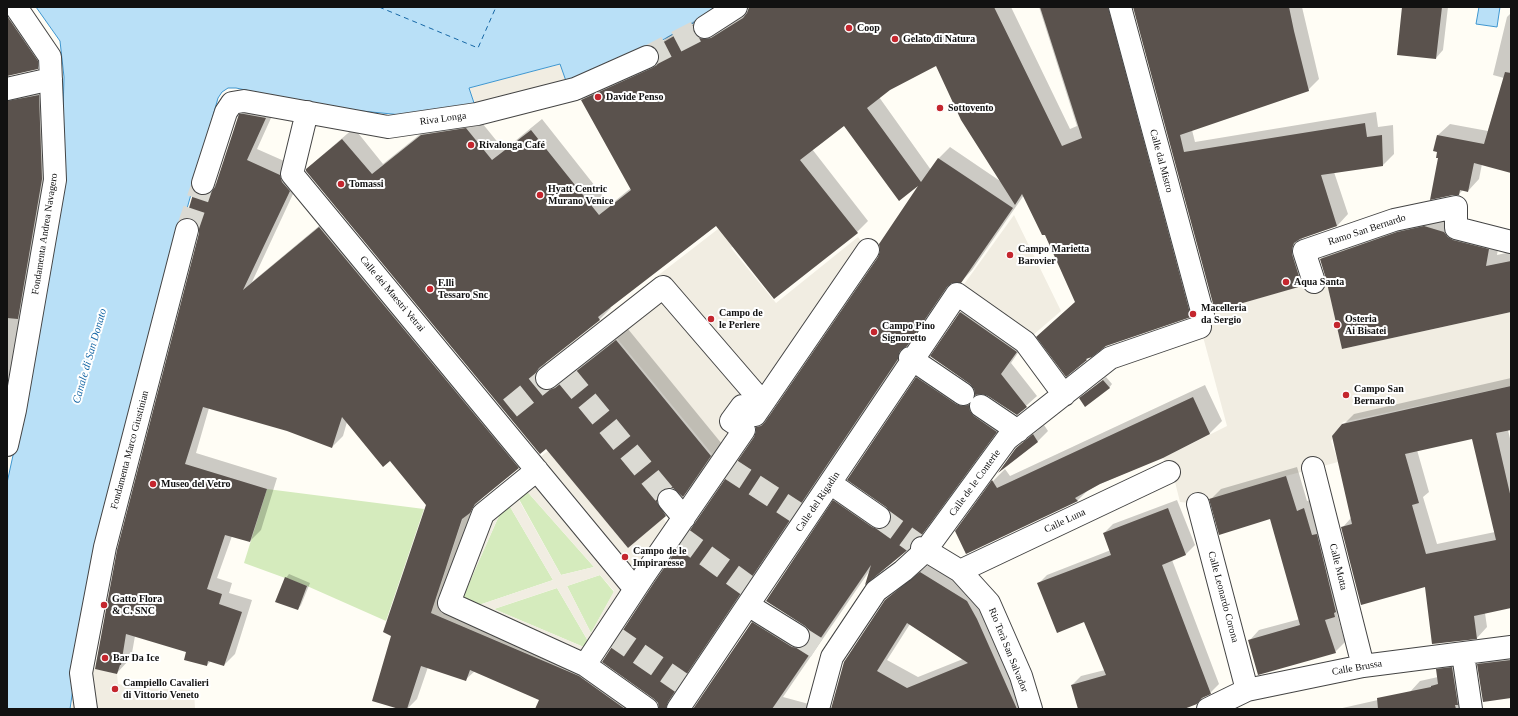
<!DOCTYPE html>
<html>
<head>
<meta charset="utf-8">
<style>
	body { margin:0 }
	#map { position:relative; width:1518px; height:716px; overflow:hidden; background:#fffdf5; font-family:Georgia,serif }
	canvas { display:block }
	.frame { position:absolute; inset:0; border:8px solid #111; pointer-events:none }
</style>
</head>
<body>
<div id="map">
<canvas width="1518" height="716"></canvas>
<div class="frame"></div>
</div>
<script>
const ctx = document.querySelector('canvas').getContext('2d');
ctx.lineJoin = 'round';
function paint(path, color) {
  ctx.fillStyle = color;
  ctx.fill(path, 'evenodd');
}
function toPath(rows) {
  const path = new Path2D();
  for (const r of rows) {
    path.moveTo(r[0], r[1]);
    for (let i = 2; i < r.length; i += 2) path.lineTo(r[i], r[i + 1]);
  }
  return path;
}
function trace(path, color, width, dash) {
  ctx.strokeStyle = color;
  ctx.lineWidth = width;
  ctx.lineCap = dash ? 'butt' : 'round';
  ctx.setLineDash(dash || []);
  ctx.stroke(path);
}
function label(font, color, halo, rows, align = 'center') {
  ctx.font = font + ' Georgia,serif';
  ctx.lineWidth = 4;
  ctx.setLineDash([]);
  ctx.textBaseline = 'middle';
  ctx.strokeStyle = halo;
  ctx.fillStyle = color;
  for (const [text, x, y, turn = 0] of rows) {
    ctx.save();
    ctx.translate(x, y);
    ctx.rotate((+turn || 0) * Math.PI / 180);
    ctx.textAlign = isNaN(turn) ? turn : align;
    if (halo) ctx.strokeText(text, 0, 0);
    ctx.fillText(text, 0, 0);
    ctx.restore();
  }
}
const green = toPath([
	[524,488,594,567,561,575,515,492],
	[267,489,424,509,386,621,307,586,244,563],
	[506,500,553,580,479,605,462,599],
	[600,575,614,592,591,633,567,586],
	[557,588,588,641,586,648,494,609]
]);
const plaza = toPath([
	[561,64,566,81,477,114,469,88],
	[802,164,813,181,731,248,776,303,858,237,868,250,697,498,683,478,712,454,615,336,556,383,541,366],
	[1014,215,1061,311,1025,342,957,294],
	[1326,278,1342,349,1511,312,1511,386,1343,422,1331,441,1338,462,1286,476,1198,504,1180,502,1175,482,1163,458,1227,426,1198,318,1203,315],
	[548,451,628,548,663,518,673,533,594,662,569,671,431,613,463,518],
	[524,488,594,567,561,575,515,493],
	[506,500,553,580,479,605,462,599],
	[600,575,614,591,591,633,567,586],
	[557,588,588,641,586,648,494,609],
	[93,668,117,674,118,684,138,688,194,690,195,709,71,709,74,682]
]);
const water = toPath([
	[36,7,722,7,621,63,566,81,560,64,469,88,475,106,412,116,331,108,236,88,228,88,222,92,218,98,181,230,74,682,70,709,7,709,7,483,30,377,61,179,64,77,60,41,36,7],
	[1479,7,1500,7,1497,27,1476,24,1479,7]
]);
const shadow = toPath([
	[7,7,48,57,37,68,7,75],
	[750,7,1011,7,1070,129,1077,126,1039,7,1121,7,1201,305,1190,316,1105,345,1066,375,1076,302,1045,234,1024,195,972,270,961,282,953,282,918,334,910,342,909,347,684,709,660,709,755,438,757,428,768,416,771,416,879,258,921,183,844,124,812,149,868,221,857,232,717,224,610,307,611,308,600,319,546,362,545,369,561,380,567,377,628,329,722,444,694,485,683,496,673,487,668,487,668,491,676,504,665,515,546,448,307,169,319,158,354,128,383,164,433,124,478,118,504,150,542,119,610,205,631,188,582,100,593,89,660,59,659,52,656,48,667,37,704,15,724,27,748,11],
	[936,64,1003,183,950,147,939,158,931,170,879,97,908,74],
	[1134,7,1302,7,1319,79,1308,90,1192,130,1195,142,1376,112,1378,127,1393,125,1394,154,1383,165,1334,172,1348,214,1337,226,1302,237,1303,243,1313,274,1302,285,1216,310],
	[1395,7,1448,7,1443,50,1436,58,1403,8],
	[1511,13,1511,172,1482,164,1479,179,1468,191,1463,190,1459,194,1439,157,1438,151,1435,150,1438,135,1450,124,1488,131,1504,78,1493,75,1507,17],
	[7,84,50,84,53,168,7,423],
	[252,104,276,107,257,149,291,164,300,179,252,282,331,216,530,457,518,468,484,496,472,509,442,602,653,709,536,709,540,699,475,671,465,680,428,667,417,699,407,709,403,709,392,635,427,505,390,460,347,422,343,436,332,447,287,430,209,408,196,453,277,478,261,530,250,541,232,536,217,578,232,583,229,593,252,600,235,654,224,665,211,661,207,665,187,651,135,636,132,653,130,655,128,661,117,673,200,233,195,192,206,181,210,184,217,184,240,115],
	[1436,216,1500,238,1497,255,1511,252,1511,311,1327,279,1321,259,1332,248],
	[971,302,1026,341,1011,363,1037,396,1017,414,988,395,979,393,980,400,1007,420,932,523,920,536,909,547,870,570,783,697,820,707,824,709,694,709,752,623,763,611,803,636,810,638,834,501,845,490,884,517,893,518,917,378,928,367,967,394,976,395,975,388,971,383,931,356,961,312],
	[1106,377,1112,384,1109,388,1084,395],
	[1511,378,1511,429,1508,430,1511,443,1511,607,1485,613,1487,627,1477,638,1433,643,1426,586,1342,528,1351,518,1343,425,1354,414],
	[1473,438,1495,532,1437,544,1423,497,1429,492,1417,450],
	[1205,385,1222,421,1210,433,1163,457,1100,484,1088,490,1077,501,956,531,993,481,1005,469,1010,476],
	[1044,425,1048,431,1038,441,1003,468,1017,448],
	[1297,467,1307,501,1314,499,1345,606,1337,614,1345,642,1335,652,1249,641,1259,630,1300,619,1271,518,1210,500,1221,489],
	[1177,500,1195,545,1186,554,1172,560,1219,684,1210,693,1182,709,1079,709,1072,685,1081,676,1105,670,1085,621,1038,584,1047,575,1111,550,1104,533,1113,524],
	[932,562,978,590,1029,709,832,709,886,600,898,589],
	[910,624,963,659,918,677,887,660],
	[289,574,310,583,301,605,298,609,286,578],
	[1511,654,1511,697,1478,664,1485,657],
	[1463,656,1468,709,1338,709,1409,693,1420,681,1438,677,1437,670,1448,658]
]);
const ferry = toPath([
	[379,7,478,48,496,7]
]);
const building = toPath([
	[749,7,994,7,1062,146,1082,138,1040,7,1108,7,1191,317,1106,346,1092,357,1086,359,1087,360,1066,377,1036,337,1075,302,1045,235,1042,235,1022,194,1015,205,961,120,936,66,890,90,867,108,921,182,938,158,1013,208,961,283,952,283,947,287,907,346,900,351,898,359,668,702,666,709,659,709,658,703,654,699,602,662,655,581,754,437,756,431,756,427,761,426,765,422,878,257,880,251,879,244,918,186,899,201,844,126,800,160,858,233,774,299,716,226,598,317,600,320,539,368,535,374,535,380,537,385,543,390,549,390,555,388,616,340,711,456,683,497,673,488,666,488,661,491,657,496,657,502,666,516,628,548,546,449,540,454,306,171,306,169,342,139,372,174,421,135,466,128,492,160,531,130,599,215,631,190,581,100,652,68,657,65,659,59,659,52,655,47,693,25,694,33,699,38,705,39,711,38,743,18,747,13],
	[1133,7,1289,7,1294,31,1309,91,1180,135,1184,152,1365,123,1367,137,1382,135,1383,166,1321,175,1337,226,1300,239,1294,243,1292,249,1292,254,1302,286,1215,311],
	[1402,7,1442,7,1436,59,1397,55],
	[7,16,38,61,38,69,7,76],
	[1505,72,1511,73,1511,173,1474,163,1468,192,1460,190,1459,195,1453,195,1430,200,1438,158,1436,158,1437,152,1433,151,1437,135,1484,144],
	[39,95,42,179,18,319,7,318,7,101],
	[239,114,244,114,266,118,247,160,280,175,282,182,290,191,243,290,319,227,519,468,475,504,470,513,462,519,431,613,579,676,625,709,535,709,539,700,470,670,466,681,421,666,407,709,399,709,372,701,391,636,383,632,426,505,390,461,383,467,342,417,332,448,287,431,203,407,185,464,267,489,250,542,225,535,207,589,222,594,219,604,242,612,224,666,208,661,207,666,184,660,186,652,126,634,121,665,120,665,117,674,95,669,117,550,199,233,199,227,196,221,190,218,186,218,194,191,199,195,205,195,211,192,215,187],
	[1424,226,1444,232,1448,237,1453,240,1489,249,1486,266,1511,261,1511,312,1342,349,1326,279,1320,259,1397,232],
	[960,312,1017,352,1001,374,1027,407,1017,415,988,396,981,394,975,395,974,389,970,384,930,356],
	[916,377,956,404,962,406,969,405,970,411,974,416,997,432,921,536,916,537,911,542,910,548,865,585,871,565,772,709,693,709,752,622,792,647,798,648,804,647,808,643,810,636,809,630,805,626,766,601,833,500,872,527,878,529,884,528,889,524,891,518,890,512,886,507,847,480],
	[1103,380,1110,388,1085,407,1079,398],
	[1511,386,1511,430,1496,433,1511,498,1511,608,1474,616,1477,639,1432,644,1425,587,1361,605,1341,527,1352,524,1332,436,1342,424],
	[1472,439,1496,540,1426,554,1412,505,1419,503,1405,454],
	[1193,397,1210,434,1163,458,1100,484,1075,498,1078,501,966,554,955,531,992,480,997,488],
	[1033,434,1038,442,998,473,1016,448],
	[1286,476,1297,511,1304,508,1312,535,1317,534,1336,612,1334,613,1335,617,1325,620,1336,653,1258,675,1248,640,1300,625,1270,519,1219,535,1209,499],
	[1168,508,1186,555,1162,565,1211,694,1202,698,1197,704,1184,709,1078,709,1071,685,1106,675,1084,622,1057,633,1037,583,1111,555,1103,533],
	[920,572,967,601,977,619,1017,709,831,709,844,662,885,600],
	[907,623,968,663,907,688,877,671],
	[285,577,307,586,298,610,275,602],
	[1511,660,1511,698,1483,702,1477,664],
	[1452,667,1458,705,1455,705,1456,709,1378,709,1377,698,1431,687,1431,686,1438,684,1436,669]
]);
const streetTunnel = toPath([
	[647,57,705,27],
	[187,230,203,183],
	[566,375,669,500],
	[510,408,547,378],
	[727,467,802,516],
	[879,517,922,548],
	[679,536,752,589],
	[612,635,686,686],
	[798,636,817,648]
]);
const street = toPath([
	[1120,7,1203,315],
	[705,27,736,7],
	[7,89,51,79],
	[307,112,292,174,635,589],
	[203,183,226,112,232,103,244,101,388,127,477,114,575,89,647,57],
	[1314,282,1304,251,1394,220,1456,207,1456,228,1511,242],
	[910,358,963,394],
	[547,378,663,287,763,403],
	[981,406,1018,431],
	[7,445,15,410,55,180,50,57,16,7],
	[1313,468,1363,666],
	[537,470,483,514,449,603,585,665,647,709],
	[830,483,879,517],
	[669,500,684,518],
	[1198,504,1247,690],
	[922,548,960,571,989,603,1021,676,1031,709],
	[960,571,1169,472],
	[748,605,798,636],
	[1463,654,1471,709],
	[585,665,645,574,744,430,731,421,742,406,755,415,868,250],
	[86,709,81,673,105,547,187,230],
	[678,709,957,294,1025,342,1064,395],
	[818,709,832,657,876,591,903,571,925,551,1007,439,1110,358,1200,327],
	[1208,709,1247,690,1363,666,1511,647]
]);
const markers = [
	[849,28,4,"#c4262e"],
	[895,39,4,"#c4262e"],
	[598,97,4,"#c4262e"],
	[940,108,4,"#c4262e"],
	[471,145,4,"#c4262e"],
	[341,184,4,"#c4262e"],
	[540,195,4,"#c4262e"],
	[1010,255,4,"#c4262e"],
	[1286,282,4,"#c4262e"],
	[430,289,4,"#c4262e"],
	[1193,314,4,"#c4262e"],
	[711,319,4,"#c4262e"],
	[1337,325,4,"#c4262e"],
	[874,332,4,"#c4262e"],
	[1346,395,4,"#c4262e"],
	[153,484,4,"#c4262e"],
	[625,557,4,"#c4262e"],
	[104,605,4,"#c4262e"],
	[105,658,4,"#c4262e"],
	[115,689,4,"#c4262e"]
];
const poiNames = [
	["Coop",857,28],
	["Gelato di Natura",903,39],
	["Davide Penso",606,97],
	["Sottovento",948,108],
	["Rivalonga Café",479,145],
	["Tomassi",349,184],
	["Hyatt Centric",548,189],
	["Murano Venice",548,201],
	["Campo Marietta",1018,249],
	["Barovier",1018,261],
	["Aqua Santa",1294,282],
	["F.lli",438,283],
	["Tessaro Snc",438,295],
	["Macelleria",1201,308],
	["da Sergio",1201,320],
	["Campo de",719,313],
	["le Perlere",719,325],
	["Osteria",1345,319],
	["Ai Bisatei",1345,331],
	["Campo Pino",882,326],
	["Signoretto",882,338],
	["Campo San",1354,389],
	["Bernardo",1354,401],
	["Museo del Vetro",161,484],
	["Campo de le",633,551],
	["Impiraresse",633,563],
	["Gatto Flora",112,599],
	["& C. SNC",112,611],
	["Bar Da Ice",113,658],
	["Campiello Cavalieri",123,683],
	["di Vittorio Veneto",123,695]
];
const streetNames = [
	["Riva Longa",443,119,-8],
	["Calle dal Mistro",1161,161,75],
	["Ramo San Bernardo",1367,230,-18],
	["Fondamenta Andrea Navagero",45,234,-81],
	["Calle dei Maestri Vetrai",392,294,50],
	["Fondamenta Marco Giustinian",130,450,-75],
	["Calle de le Conterie",975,483,-54],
	["Calle del Rigadin",818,502,-56],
	["Calle Luna",1065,521,-25],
	["Calle Motta",1338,567,76],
	["Calle Leonardo Corona",1223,597,75],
	["Rio Terà San Salvador",1008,650,68],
	["Calle Brussa",1357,668,-10]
];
const waterNames = [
	["Canale di San Donato",90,356,-74]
];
paint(green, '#d5ebbd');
paint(plaza, '#f1ede2');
paint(water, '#b9e0f7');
trace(water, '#3f96cf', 1);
paint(shadow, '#0003');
trace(ferry, '#1768a6', 1, [5, 4]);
paint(building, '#5a524d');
trace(streetTunnel, '#dbdad3', 22, [22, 11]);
trace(street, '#444', 24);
trace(street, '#fff', 22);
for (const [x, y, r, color] of markers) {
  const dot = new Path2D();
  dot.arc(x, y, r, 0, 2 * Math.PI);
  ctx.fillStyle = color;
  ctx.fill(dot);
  trace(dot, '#fff', 1.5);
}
label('bold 10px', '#111', '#fff', poiNames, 'left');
label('10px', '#111', '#fff', streetNames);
label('italic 11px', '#1768a6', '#fff', waterNames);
</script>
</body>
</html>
